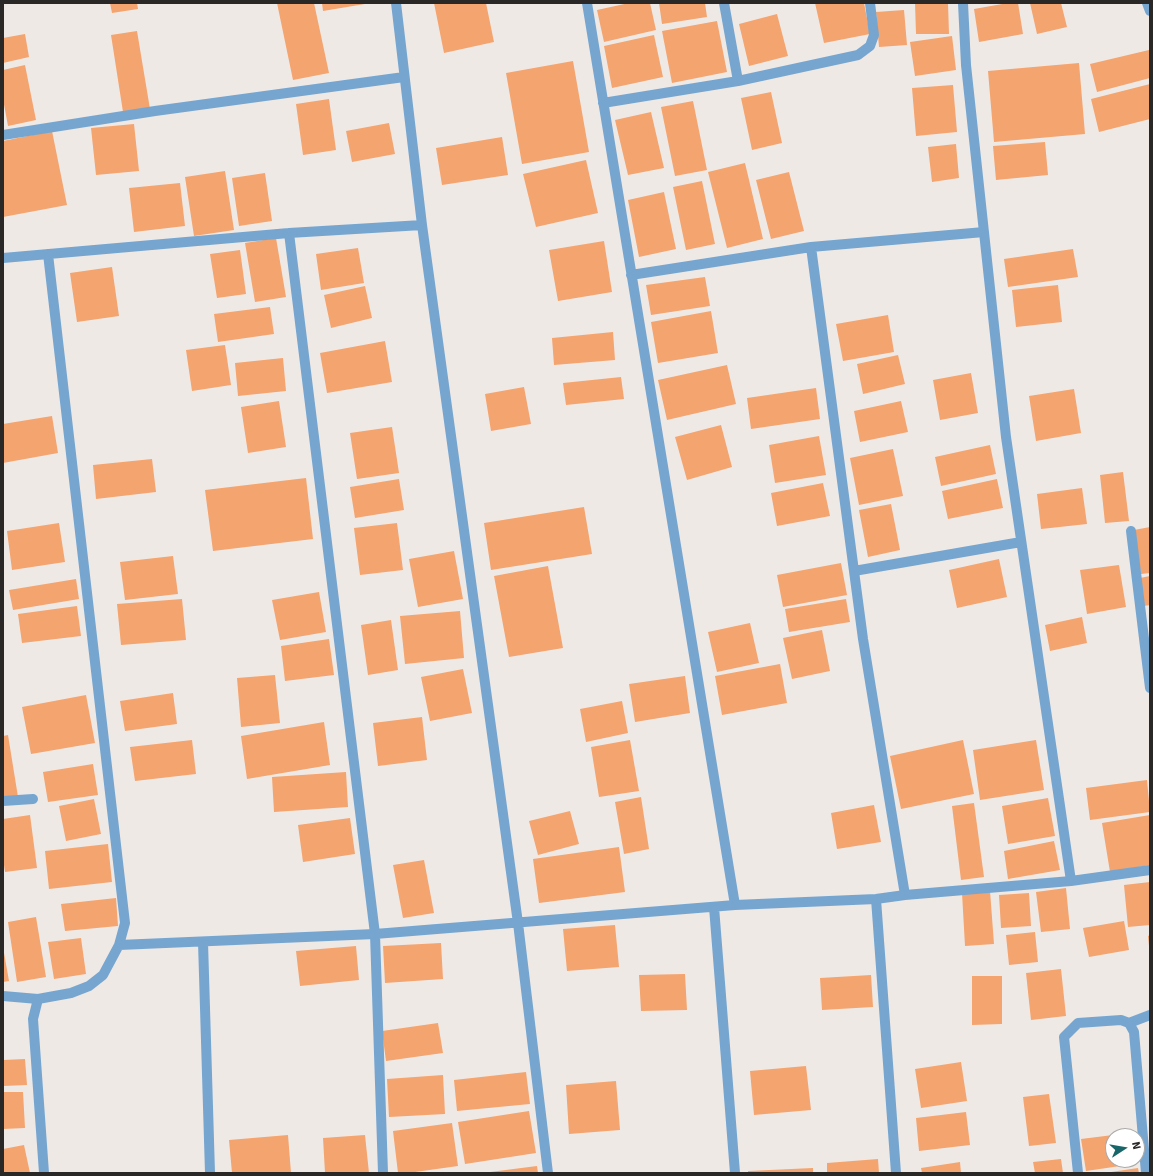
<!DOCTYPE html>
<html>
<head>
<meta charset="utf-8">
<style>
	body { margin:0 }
	#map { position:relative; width:1153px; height:1176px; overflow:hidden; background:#efe9e6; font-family:Signika,sans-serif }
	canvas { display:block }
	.frame { position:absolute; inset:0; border:4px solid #2a2827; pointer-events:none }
	.north { position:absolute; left:1105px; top:1128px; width:40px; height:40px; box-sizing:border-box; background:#fff; border:1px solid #aaa9a9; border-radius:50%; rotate:78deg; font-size:11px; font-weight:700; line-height:16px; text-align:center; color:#2a2827 }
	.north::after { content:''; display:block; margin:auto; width:14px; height:18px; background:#186669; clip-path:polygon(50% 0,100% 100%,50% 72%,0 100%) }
</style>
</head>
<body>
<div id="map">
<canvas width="1153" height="1176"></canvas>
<div class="frame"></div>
<div class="north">N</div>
</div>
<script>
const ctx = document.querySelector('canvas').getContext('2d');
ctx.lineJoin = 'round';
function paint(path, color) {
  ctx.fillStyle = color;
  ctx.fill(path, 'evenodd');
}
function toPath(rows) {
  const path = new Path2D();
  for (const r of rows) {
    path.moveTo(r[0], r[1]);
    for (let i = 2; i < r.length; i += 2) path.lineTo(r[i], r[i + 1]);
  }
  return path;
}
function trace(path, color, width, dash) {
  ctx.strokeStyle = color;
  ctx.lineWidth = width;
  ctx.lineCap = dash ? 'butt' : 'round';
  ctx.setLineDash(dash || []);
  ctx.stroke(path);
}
const building = toPath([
	[110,3,137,3,138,9,112,13],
	[277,3,314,3,329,73,293,80],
	[322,3,365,3,365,4,323,11],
	[434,3,486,3,494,42,444,53],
	[629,3,650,3,656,30,604,42,597,10],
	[659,3,705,3,707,17,662,24],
	[815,3,864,3,870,34,824,43],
	[915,3,948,3,949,34,916,34],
	[1008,3,1018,3,1023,34,979,42,974,9],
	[1030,3,1061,3,1067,27,1037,34],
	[904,10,907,45,879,47,876,12],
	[777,14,788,56,749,66,739,24],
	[717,21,727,72,672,83,662,31],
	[137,31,150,109,123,112,111,35],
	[25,34,29,57,3,63,3,38],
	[654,35,663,77,612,88,604,46],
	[952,36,956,70,915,76,910,42],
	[1149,50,1150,78,1097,92,1090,64],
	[573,61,589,152,522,164,506,73],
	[1079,63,1085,134,994,142,988,71],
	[25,65,36,120,8,126,3,99,3,70],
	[1150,84,1150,119,1099,132,1091,99],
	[953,85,957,132,916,136,912,88],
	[771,92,782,143,752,150,741,98],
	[329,99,336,150,303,155,296,104],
	[693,101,707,170,675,176,661,107],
	[651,112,664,168,628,175,615,120],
	[389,123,395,154,352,162,346,131],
	[134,124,139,171,96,175,91,128],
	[52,131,67,205,3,217,3,141],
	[502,137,508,175,442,185,436,148],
	[1045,142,1048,175,996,180,993,146],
	[956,144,959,178,932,182,928,147],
	[586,160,598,213,536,227,523,174],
	[745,163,763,239,727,248,708,172],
	[225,171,234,230,194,236,185,177],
	[789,172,804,231,771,239,756,180],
	[265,173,272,221,239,226,232,178],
	[702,181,715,244,686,250,673,187],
	[180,183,185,226,134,232,129,188],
	[664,192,676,249,639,257,628,200],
	[276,238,286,297,255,302,245,243],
	[604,241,612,292,558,301,549,250],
	[358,248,364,283,321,290,316,254],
	[1073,249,1078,277,1008,287,1004,259],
	[240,250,246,294,217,298,210,254],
	[112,267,119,316,77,322,70,273],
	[705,277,710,306,651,315,646,285],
	[1058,285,1062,322,1016,327,1012,290],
	[365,286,372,318,331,328,324,295],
	[270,307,274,334,218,342,214,314],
	[711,311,718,353,658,363,651,322],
	[888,315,894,352,843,361,836,324],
	[613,332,615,360,554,365,552,338],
	[385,341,392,382,327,393,320,353],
	[225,345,231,385,192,391,186,350],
	[898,355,905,384,863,394,857,364],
	[283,358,286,391,238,396,235,363],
	[727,365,736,404,667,420,658,380],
	[971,373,978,413,940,420,933,380],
	[621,377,624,399,566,405,563,383],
	[524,387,531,424,491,431,485,394],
	[816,388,820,419,751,429,747,398],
	[1074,389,1081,433,1036,441,1029,396],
	[279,401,286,447,248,453,241,407],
	[901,401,908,432,860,442,854,411],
	[52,416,58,453,3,463,3,424],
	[721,425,732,467,687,480,675,437],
	[392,427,399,473,357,479,350,433],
	[819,436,826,475,775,483,769,445],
	[990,445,996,474,941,486,935,457],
	[893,449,903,496,859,505,850,458],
	[152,459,156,492,96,499,93,465],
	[1123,472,1129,521,1105,523,1100,475],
	[306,478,313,539,213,551,205,490],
	[399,479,404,510,355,518,350,487],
	[997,479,1003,508,948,519,942,491],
	[823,483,830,516,777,526,771,493],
	[1082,488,1087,524,1041,529,1037,494],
	[891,504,900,550,868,557,859,510],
	[584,507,592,554,491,570,484,523],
	[59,523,65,562,12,570,7,531],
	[397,523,403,570,360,575,354,528],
	[1150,527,1150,573,1141,574,1134,530],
	[454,551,463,599,418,607,409,559],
	[173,556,178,594,125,600,120,562],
	[999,559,1007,597,957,608,949,570],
	[841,563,847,595,783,607,777,575],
	[1119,565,1126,607,1087,614,1080,570],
	[548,566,563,648,509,657,494,576],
	[1150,576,1150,605,1144,606,1140,578],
	[76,579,79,599,13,610,9,590],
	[319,592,326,632,280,640,272,600],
	[182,599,186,640,121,645,117,604],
	[846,599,850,622,789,632,785,609],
	[77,606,81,636,22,643,18,614],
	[460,611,464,658,405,664,400,616],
	[1082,617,1087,643,1050,651,1045,625],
	[391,620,398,670,368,675,361,625],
	[750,623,759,663,717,672,708,632],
	[822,630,830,671,792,679,783,638],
	[329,639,334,675,285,681,281,646],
	[780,664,787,703,722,715,715,676],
	[463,669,472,713,430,721,421,677],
	[275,675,280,723,241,727,237,678],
	[685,676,690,713,635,722,629,684],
	[173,693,177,724,125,731,120,701],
	[86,695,95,743,31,754,22,707],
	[622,701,628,733,586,742,580,709],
	[422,717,427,760,378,766,373,723],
	[324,722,330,765,247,779,241,736],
	[8,735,18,797,3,799,3,736],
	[192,740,196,774,135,781,130,747],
	[630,740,639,791,599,797,591,747],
	[963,740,974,794,901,809,890,756],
	[1036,740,1044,790,980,800,973,750],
	[93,764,98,795,48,802,43,772],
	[346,772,348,807,274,812,272,777],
	[1147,780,1150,812,1090,820,1086,788],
	[641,797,649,849,624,854,615,802],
	[1048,798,1055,836,1008,844,1002,806],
	[94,799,101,834,66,841,59,806],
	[974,803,984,877,961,880,952,806],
	[874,805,881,842,837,849,831,813],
	[570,811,579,844,538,855,529,821],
	[30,815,37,868,5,872,3,858,3,819],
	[1150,815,1150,865,1110,872,1102,823],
	[350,818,355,854,303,862,298,825],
	[1054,841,1060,870,1008,879,1004,851],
	[108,844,112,882,49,889,45,851],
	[619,847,625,892,539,903,533,859],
	[424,860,434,913,403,918,393,865],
	[1150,882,1150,925,1128,927,1124,885],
	[1066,888,1070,929,1041,932,1036,892],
	[990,891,994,944,965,946,962,893],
	[1029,893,1031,926,1001,928,999,895],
	[116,898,118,926,65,931,61,904],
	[36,917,46,977,17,982,8,922],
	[1124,921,1129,950,1089,957,1083,928],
	[615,925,619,967,567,971,563,929],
	[1035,932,1038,962,1009,965,1006,935],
	[1150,935,1150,946,1149,946,1148,936],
	[81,938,86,974,54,979,48,942],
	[441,943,443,979,385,983,383,946],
	[356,946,359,980,300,986,296,951],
	[3,947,9,981,3,982],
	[1061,969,1066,1016,1031,1020,1026,973],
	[685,974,687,1010,641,1011,639,975],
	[871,975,873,1007,822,1010,820,978],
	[972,976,1002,976,1002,1024,972,1025],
	[438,1023,443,1053,386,1061,382,1031],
	[25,1059,27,1085,3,1086,3,1060],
	[961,1062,967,1101,921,1108,915,1069],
	[806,1066,811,1110,754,1115,750,1071],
	[526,1072,530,1104,457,1111,454,1080],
	[443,1075,445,1114,389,1117,387,1079],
	[616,1081,620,1130,569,1134,566,1085],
	[3,1092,23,1092,25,1128,3,1129],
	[1049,1094,1056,1143,1029,1146,1023,1097],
	[529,1111,536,1153,465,1164,458,1122],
	[966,1112,970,1145,919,1151,916,1118],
	[452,1123,458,1166,408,1173,398,1173,393,1131],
	[1130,1133,1130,1136,1116,1136,1115,1135],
	[288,1135,291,1173,232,1173,229,1140],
	[365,1135,369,1173,325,1173,323,1138],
	[1113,1135,1113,1160,1133,1160,1134,1164,1086,1171,1081,1139],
	[24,1145,30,1173,3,1173,3,1149],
	[878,1159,879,1173,827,1173,827,1163],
	[1061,1159,1063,1173,1035,1173,1033,1162],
	[960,1162,961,1173,922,1173,921,1168],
	[537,1166,538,1173,490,1173,490,1172],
	[813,1168,813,1173,748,1173,748,1171],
	[1138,1168,1139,1173,1112,1173,1111,1172]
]);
const minor = toPath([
	[396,3,422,225,518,923,548,1173],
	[587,3,735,905],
	[724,3,738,81],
	[963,3,966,65,1006,437,1071,881],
	[1147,3,1150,11],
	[603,103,738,81,858,55,870,46,874,35,870,3],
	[3,135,155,111,404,77],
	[289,233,375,934,383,1173],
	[811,247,863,639,905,895],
	[48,254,125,923,119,945],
	[3,258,289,233,422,225],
	[631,275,811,247,984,232],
	[1131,531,1150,688],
	[854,571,1021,542],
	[3,801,33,799],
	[876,899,896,1173],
	[714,907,735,1173],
	[203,942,210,1173],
	[3,996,38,999,71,993,89,986,103,975,119,945,375,934,735,905,876,899,905,895,1071,881,1150,870],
	[38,999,33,1019,44,1173],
	[1129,1023,1150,1015],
	[1078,1173,1064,1037,1078,1023,1121,1020,1129,1023,1134,1032,1146,1173]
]);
paint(building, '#f4a46e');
trace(minor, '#76a6d0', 10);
</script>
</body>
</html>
